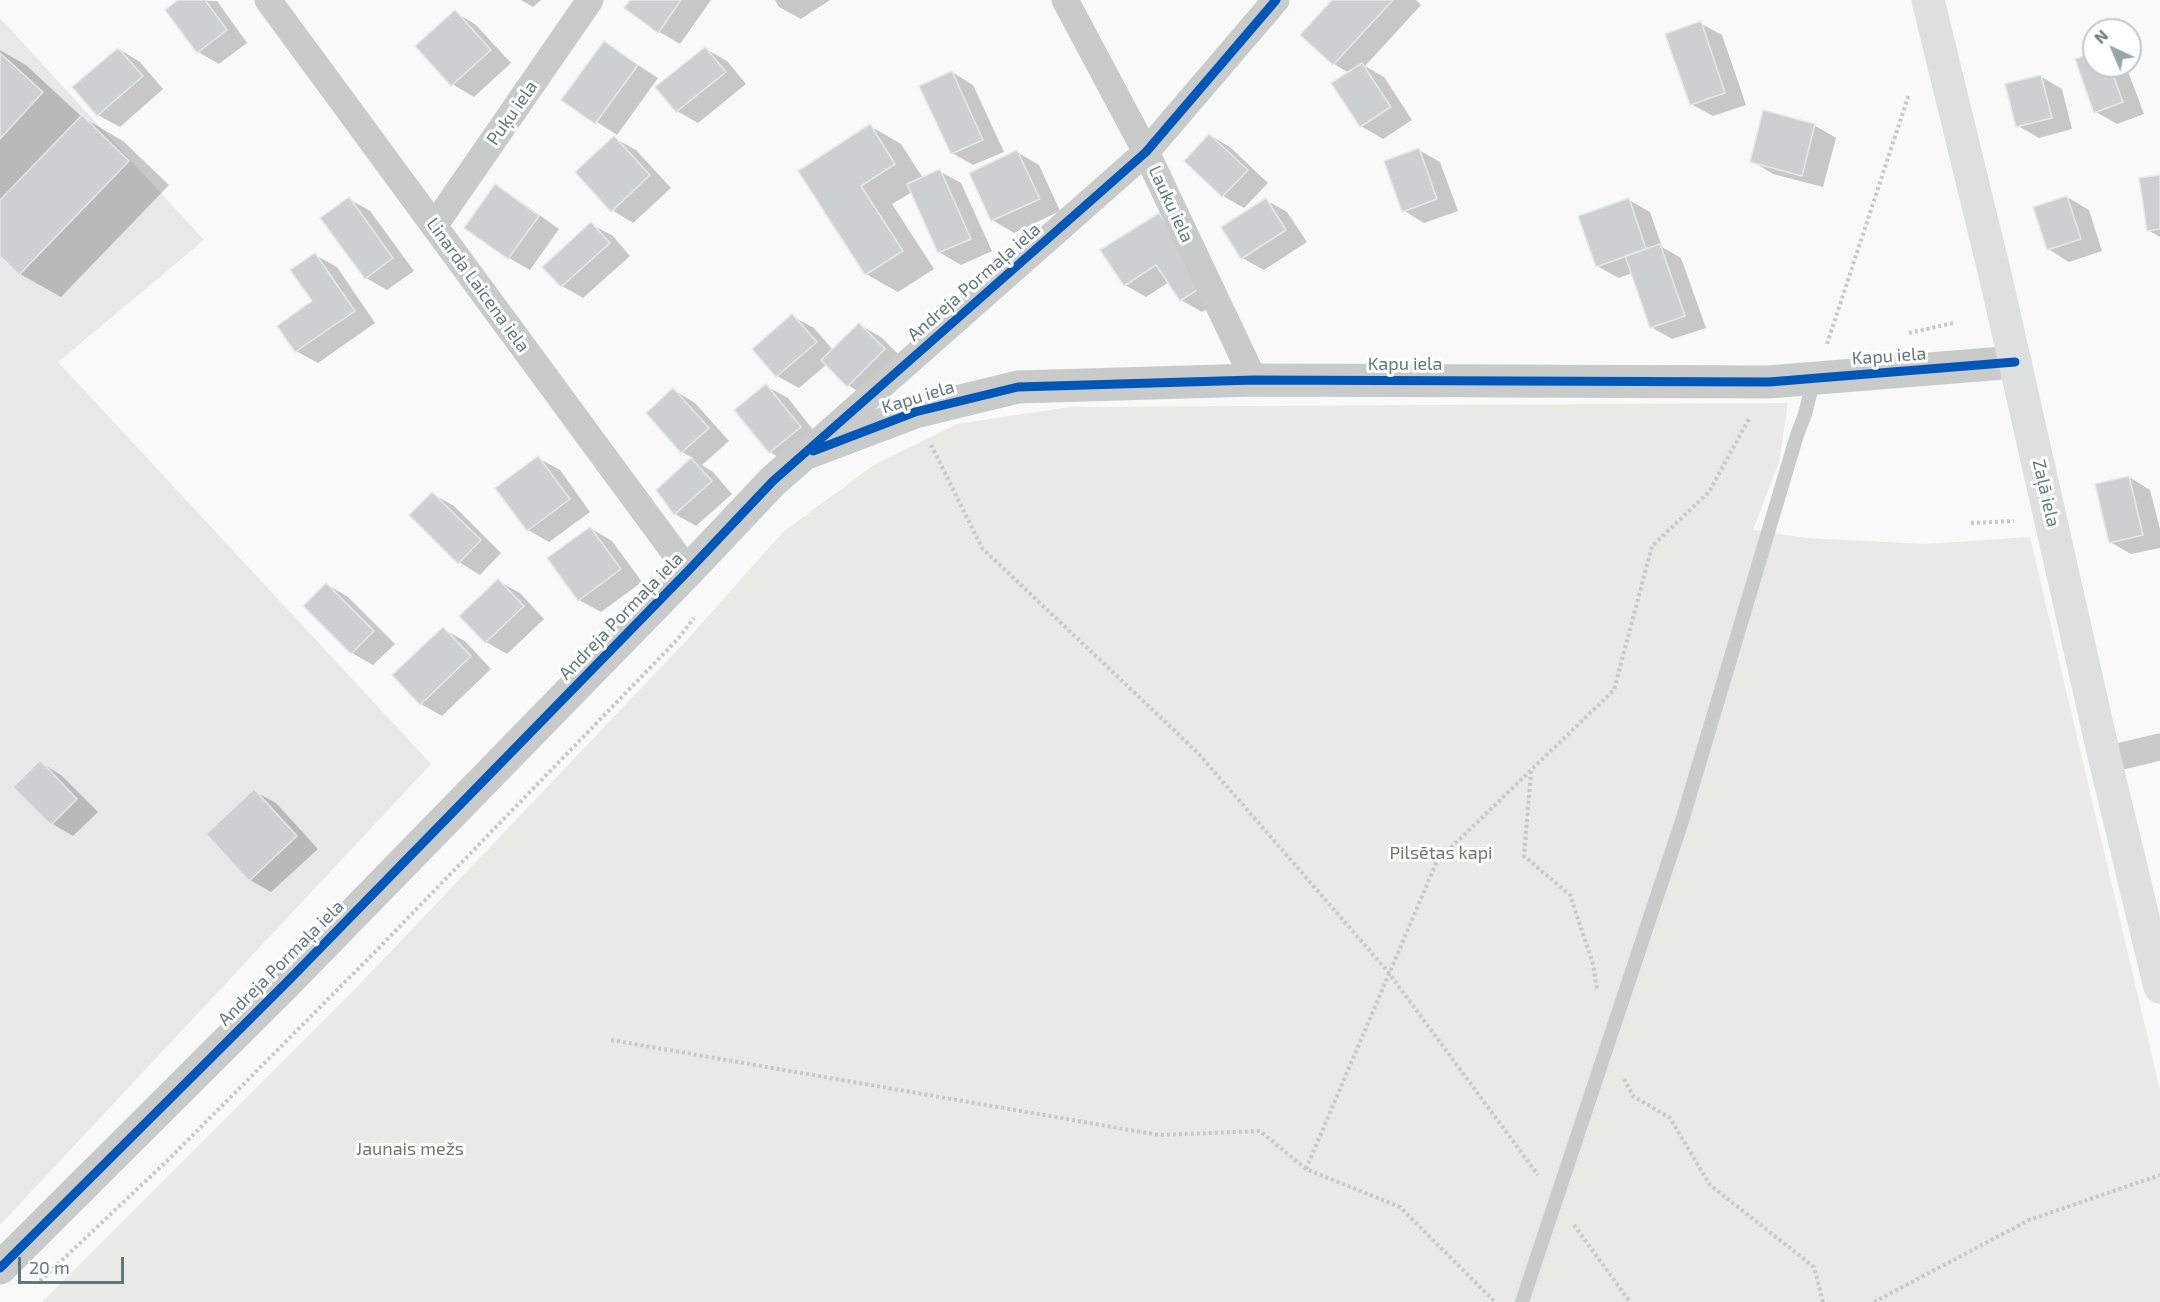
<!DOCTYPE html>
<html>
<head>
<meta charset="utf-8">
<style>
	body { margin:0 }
	#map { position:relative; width:2160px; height:1302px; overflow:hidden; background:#f9f9f9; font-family:"Exo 2",sans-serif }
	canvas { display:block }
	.north { position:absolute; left:2082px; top:18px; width:60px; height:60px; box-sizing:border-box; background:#fff; border:2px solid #c0c9ca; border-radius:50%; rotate:316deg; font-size:16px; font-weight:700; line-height:24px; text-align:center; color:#62797b }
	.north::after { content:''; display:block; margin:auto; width:21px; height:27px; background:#97a6a7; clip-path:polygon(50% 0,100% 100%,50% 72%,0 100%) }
	.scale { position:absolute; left:18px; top:1257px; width:106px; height:27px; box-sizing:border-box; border:3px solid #62797b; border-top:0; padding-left:8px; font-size:18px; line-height:21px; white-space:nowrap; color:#62797b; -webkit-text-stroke:4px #fff; paint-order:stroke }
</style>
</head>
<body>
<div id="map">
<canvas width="2160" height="1302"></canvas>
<div class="north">N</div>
<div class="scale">20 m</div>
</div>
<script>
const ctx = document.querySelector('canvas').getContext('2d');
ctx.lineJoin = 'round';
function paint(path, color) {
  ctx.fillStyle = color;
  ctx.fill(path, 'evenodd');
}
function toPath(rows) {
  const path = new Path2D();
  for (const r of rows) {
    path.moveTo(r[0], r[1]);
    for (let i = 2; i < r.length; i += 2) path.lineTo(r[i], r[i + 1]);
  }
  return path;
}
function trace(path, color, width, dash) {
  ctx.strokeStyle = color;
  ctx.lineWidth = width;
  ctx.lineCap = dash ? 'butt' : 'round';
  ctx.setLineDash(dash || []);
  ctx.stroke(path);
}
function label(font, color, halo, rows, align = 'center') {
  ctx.font = font + ' "Exo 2",sans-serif';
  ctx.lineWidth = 6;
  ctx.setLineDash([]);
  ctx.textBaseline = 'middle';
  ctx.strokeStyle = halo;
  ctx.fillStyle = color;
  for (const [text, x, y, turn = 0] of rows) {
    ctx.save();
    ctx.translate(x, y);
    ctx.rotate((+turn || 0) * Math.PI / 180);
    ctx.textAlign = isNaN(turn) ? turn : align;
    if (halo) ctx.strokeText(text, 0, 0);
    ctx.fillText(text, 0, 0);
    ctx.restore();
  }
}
const built = toPath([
	[0,18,204,240,58,362,431,764,0,1225]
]);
const green = toPath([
	[1788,403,1779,462,1753,530,1806,538,1926,544,2030,537,2160,1090,2160,1302,42,1302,358,986,687,640,783,532,874,465,957,424,1070,407]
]);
const shadow = toPath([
	[181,0,217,1,247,43,219,64,198,52],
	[521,0,541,0,533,7],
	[631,0,711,0,680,44,658,31],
	[775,0,830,0,801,19,779,7],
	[1334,0,1416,0,1421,5,1365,66,1384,77,1412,120,1383,139,1361,126,1333,83,1349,73,1334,64],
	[455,12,476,25,511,63,474,97,452,84],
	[1700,23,1722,35,1746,105,1713,116,1691,104],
	[604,43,658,78,617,135,563,100],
	[119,49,140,62,163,89,120,127,98,115],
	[706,49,727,61,746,84,698,123,677,111],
	[0,50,26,65,82,117,123,141,169,185,61,297,20,274,0,254],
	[2094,54,2094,66,2126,66,2144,114,2117,124,2096,112,2077,60],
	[952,72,973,85,1004,152,973,165,952,153],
	[2040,76,2062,89,2072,129,2039,138,2018,126],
	[1814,125,1836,138,1823,187,1773,174,1752,161],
	[870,126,901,144,923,178,939,171,961,183,992,251,961,265,939,252,912,192,892,204,934,269,898,292,866,274,800,171],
	[1210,135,1231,148,1268,183,1244,208,1223,196,1186,161],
	[614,138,636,150,671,188,633,223,612,210],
	[1419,150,1440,162,1458,211,1424,223,1403,210],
	[1017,152,1039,165,1060,211,1014,233,992,220],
	[2160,176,2160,237,2148,230],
	[496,186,517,199,559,229,530,270,509,258],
	[2067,197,2089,210,2102,251,2069,262,2048,249],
	[349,199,370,211,414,271,387,290,366,278],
	[1266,200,1287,212,1307,242,1264,270,1242,258],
	[1629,200,1650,212,1662,247,1681,258,1706,328,1672,339,1651,327,1632,273,1619,278,1597,266],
	[1159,214,1181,227,1226,297,1202,312,1181,300,1169,282,1146,297,1125,285],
	[591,224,613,236,630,256,583,298,562,286],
	[315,255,337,267,375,323,318,363,296,351,314,302],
	[792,316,814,328,833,350,860,325,881,337,906,362,869,398,848,385,827,364,799,388,777,376,754,349],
	[766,386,788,398,821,440,792,465,770,452,736,411],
	[674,390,695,403,729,441,702,465,713,472,732,494,696,526,675,514,658,490,693,458,682,452],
	[538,458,560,470,590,512,549,542,528,530],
	[2129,477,2150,490,2160,529,2160,548,2131,554,2110,542],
	[433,494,454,506,501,553,480,575,459,562],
	[590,528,612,541,642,582,601,612,579,600],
	[498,581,520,593,544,619,507,654,486,642],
	[326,584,348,597,395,644,373,665,352,653],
	[443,629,465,641,491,669,442,716,421,704],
	[40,762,61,775,98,812,73,836,51,823],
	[254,791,276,803,318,849,271,892,250,880]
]);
const building = toPath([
	[178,0,205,0,227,30,197,53,165,10,178,0],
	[630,0,681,0,658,33,624,8,630,0],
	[1332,0,1393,0,1333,65,1300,35,1332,0],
	[455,10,491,50,451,86,415,46,455,10],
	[1701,21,1725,93,1690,105,1665,34,1701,21],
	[604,41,638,65,595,124,561,100,604,41],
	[705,47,726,72,676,112,655,87,705,47],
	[118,48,143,76,97,116,72,87,118,48],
	[0,53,43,92,0,139,0,53],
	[2094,53,2094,66,2110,66,2123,102,2094,113,2075,59,2094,53],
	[1362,63,1391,107,1360,127,1331,83,1362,63],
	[952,71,983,140,951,154,919,86,952,71],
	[2041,75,2052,118,2016,127,2005,84,2041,75],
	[1763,110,1815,124,1802,176,1750,162,1763,110],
	[82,115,129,161,19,275,0,256,0,200,82,115],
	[870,124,895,164,861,186,903,251,865,275,798,171,870,124],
	[1209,134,1248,170,1222,197,1184,161,1209,134],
	[614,136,650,175,611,212,575,172,614,136],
	[1419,148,1437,199,1402,212,1384,161,1419,148],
	[1017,150,1040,199,991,221,969,173,1017,150],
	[940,169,971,239,938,253,907,184,940,169],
	[2160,175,2160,229,2147,231,2139,178,2160,175],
	[495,184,539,216,508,259,464,228,495,184],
	[2067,196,2081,239,2047,250,2033,207,2067,196],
	[349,197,393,258,365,279,320,218,349,197],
	[1266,198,1286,230,1241,259,1221,227,1266,198],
	[1629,198,1646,249,1596,267,1578,216,1629,198],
	[1159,213,1206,284,1180,301,1156,265,1124,286,1100,250,1159,213],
	[591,222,610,243,561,287,542,267,591,222],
	[1660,244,1685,316,1650,328,1625,256,1660,244],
	[315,253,355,311,295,352,277,326,312,301,290,270,315,253],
	[792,314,817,342,776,377,752,349,792,314],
	[859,323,885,349,847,387,821,360,859,323],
	[766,384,801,427,769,453,734,410,766,384],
	[673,388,709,428,681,453,646,413,673,388],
	[538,456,570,499,527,531,495,488,538,456],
	[691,458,712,481,674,515,656,490,691,458],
	[2129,476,2143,535,2109,543,2095,484,2129,476],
	[432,492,481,540,458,564,409,515,432,492],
	[590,527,621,569,578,601,547,558,590,527],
	[498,579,524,606,485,643,459,616,498,579],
	[326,583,374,631,351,654,303,606,326,583],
	[443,627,471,656,420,705,392,675,443,627],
	[40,760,77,799,51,825,13,787,40,760],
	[254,789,297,836,249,881,206,834,254,789]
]);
const path = toPath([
	[1909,333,1953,323],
	[1827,344,1909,94],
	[931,445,982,548,1197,752,1389,973,1538,1175],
	[1971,523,2014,521],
	[1531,771,1524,856,1570,895,1593,964,1597,990],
	[611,1040,1159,1135,1260,1131,1306,1169,1400,1207,1495,1302],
	[1624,1079,1633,1096,1670,1118,1710,1185,1814,1267,1823,1302],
	[1306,1169,1437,861,1614,690,1652,546,1709,492,1750,417],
	[1574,1225,1630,1302],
	[40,1281,169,1159,374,953,677,640,694,618],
	[1874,1302,2029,1220,2160,1175]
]);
const service = toPath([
	[1522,1302,1682,821,1797,435,1805,414,1814,378]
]);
const minor = toPath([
	[268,0,688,571],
	[1065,0,1146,152,1254,380],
	[434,226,590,0],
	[811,448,1146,152,1276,0],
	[2105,760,2160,747]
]);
const tertiary = toPath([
	[0,1268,287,982,688,571,773,481,804,454,915,412,1018,387,1254,380,1769,382,2015,362]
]);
const secondary = toPath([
	[1928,0,1997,283,2105,760,2160,987]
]);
const cycleway = toPath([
	[813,451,915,412,1018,387,1254,380,1769,382,2015,362],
	[0,1268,287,982,688,571,773,481,1146,152,1276,0]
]);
const streetNames = [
	["Puķu iela",512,113,-55],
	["Lauku iela",1171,204,65],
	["Andreja Pormaļa iela",974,282,-41],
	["Linarda Laicena iela",478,285,54],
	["Kapu iela",1889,356,-4],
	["Kapu iela",1405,364],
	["Kapu iela",918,397,-17],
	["Zaļā iela",2046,493,77],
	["Andreja Pormaļa iela",621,616,-46],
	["Andreja Pormaļa iela",281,963,-45]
];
const parkNames = [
	["Pilsētas kapi",1441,853],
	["Jaunais mežs",410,1149]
];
paint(built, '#e7e9e9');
paint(green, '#e9eae6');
paint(shadow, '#0003');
paint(building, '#cdd0d0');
trace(building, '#e8e8e8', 1.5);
trace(path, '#c7c9c9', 4, [3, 3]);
trace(service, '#c9cbcb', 14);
trace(minor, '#c9cbcb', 27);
trace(tertiary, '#c9cbcb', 33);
trace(secondary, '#dee0e0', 33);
trace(cycleway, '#0057b8', 9);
label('18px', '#62797b', '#fff', streetNames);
label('18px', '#707965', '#fff', parkNames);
</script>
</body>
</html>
